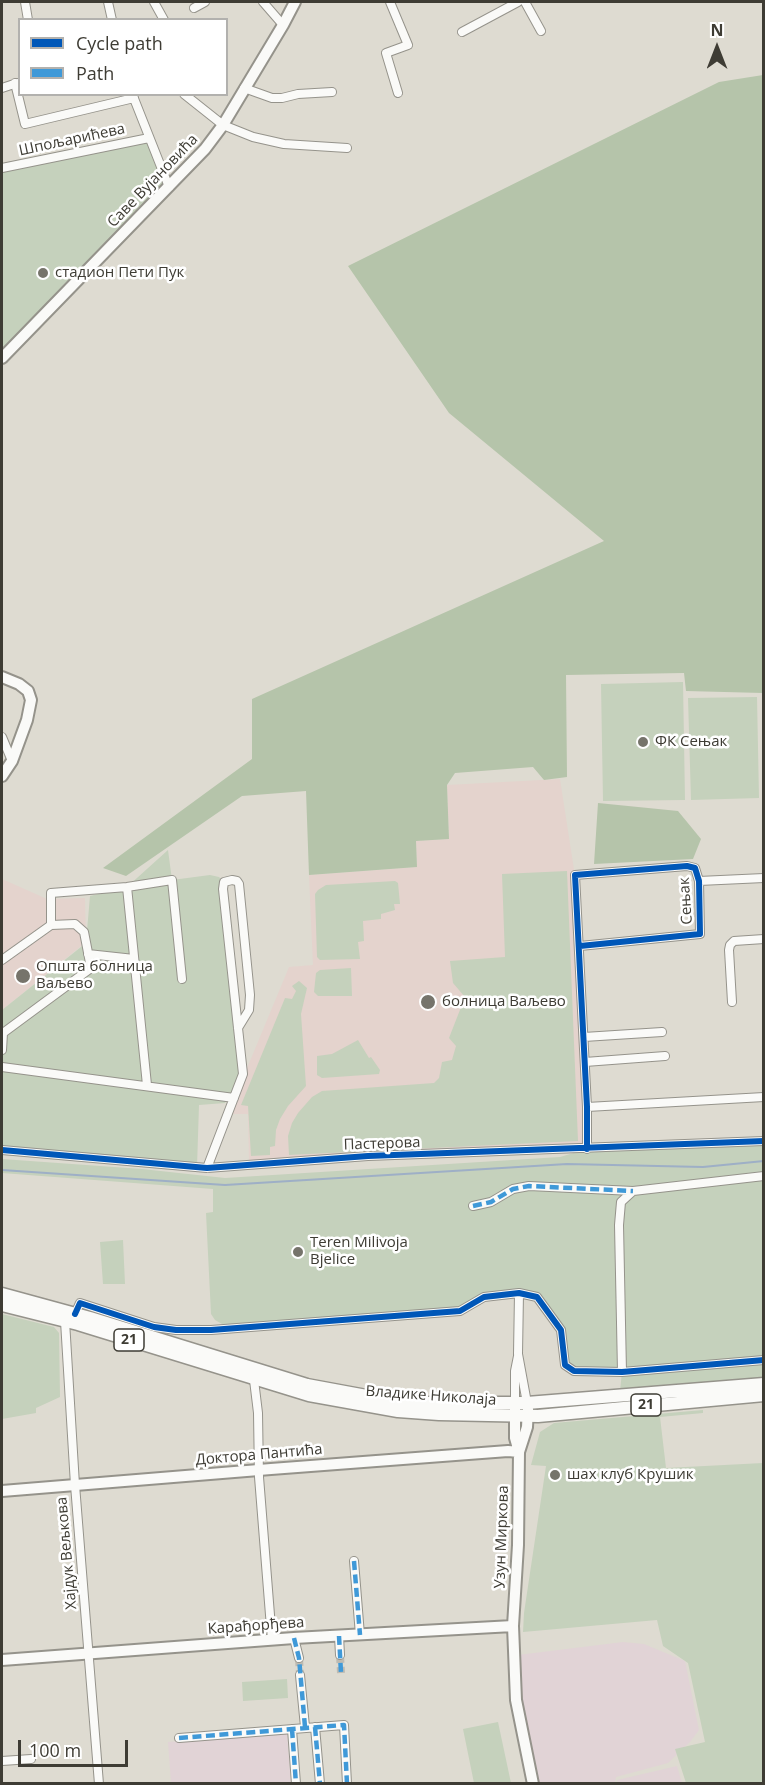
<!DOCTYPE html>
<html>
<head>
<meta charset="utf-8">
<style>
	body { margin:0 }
	#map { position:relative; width:765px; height:1785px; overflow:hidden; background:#dedbd1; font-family:"Open Sans",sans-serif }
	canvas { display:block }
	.frame { position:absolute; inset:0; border:3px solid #3e3c34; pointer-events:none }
	.legend { position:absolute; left:18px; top:18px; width:210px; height:78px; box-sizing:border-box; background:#fff; border:2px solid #b2b1ae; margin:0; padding:8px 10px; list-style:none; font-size:18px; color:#3e3c34 }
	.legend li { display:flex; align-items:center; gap:12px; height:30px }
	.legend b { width:30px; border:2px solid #b2b1ae }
	.north { position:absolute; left:687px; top:18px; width:60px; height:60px; -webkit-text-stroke:4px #fff; paint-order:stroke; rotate:0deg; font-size:16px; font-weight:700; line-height:24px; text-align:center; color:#3e3c34 }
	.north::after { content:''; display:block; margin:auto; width:21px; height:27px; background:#3e3c34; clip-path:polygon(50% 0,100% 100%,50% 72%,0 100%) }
	.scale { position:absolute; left:18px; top:1740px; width:110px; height:27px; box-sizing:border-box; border:3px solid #3e3c34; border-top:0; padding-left:8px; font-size:18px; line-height:21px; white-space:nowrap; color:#3e3c34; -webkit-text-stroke:4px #fff; paint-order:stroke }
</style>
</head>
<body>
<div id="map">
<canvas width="765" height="1785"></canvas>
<div class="frame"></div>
<ul class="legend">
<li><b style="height:8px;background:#0057b8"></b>Cycle path</li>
<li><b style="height:8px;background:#3f99d8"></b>Path</li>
</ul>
<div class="north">N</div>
<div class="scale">100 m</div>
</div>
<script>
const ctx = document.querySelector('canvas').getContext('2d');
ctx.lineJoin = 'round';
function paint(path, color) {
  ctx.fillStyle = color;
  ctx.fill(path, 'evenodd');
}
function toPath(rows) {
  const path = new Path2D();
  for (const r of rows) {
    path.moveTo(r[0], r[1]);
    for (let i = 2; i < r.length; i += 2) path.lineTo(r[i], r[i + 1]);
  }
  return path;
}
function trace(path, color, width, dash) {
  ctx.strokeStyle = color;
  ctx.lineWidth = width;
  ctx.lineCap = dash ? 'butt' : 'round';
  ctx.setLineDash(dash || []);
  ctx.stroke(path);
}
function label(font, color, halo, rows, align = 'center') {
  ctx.font = font + ' "Open Sans",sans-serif';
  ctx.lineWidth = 5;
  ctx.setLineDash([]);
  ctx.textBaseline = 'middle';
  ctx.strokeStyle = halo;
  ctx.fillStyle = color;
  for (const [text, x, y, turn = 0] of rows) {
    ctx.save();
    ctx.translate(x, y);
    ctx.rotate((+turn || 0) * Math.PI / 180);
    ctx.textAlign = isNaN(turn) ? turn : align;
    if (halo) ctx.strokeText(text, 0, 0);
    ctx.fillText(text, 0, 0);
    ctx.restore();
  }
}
const commercial = toPath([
	[623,1642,644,1644,685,1661,699,1730,690,1742,668,1763,616,1777,615,1783,538,1783,526,1737,518,1655],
	[287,1732,291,1783,171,1783,168,1742],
	[677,1766,682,1783,617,1783,617,1780]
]);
const medical = toPath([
	[560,779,575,876,587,1149,249,1164,248,1114,228,1114,289,967,313,965,309,875,417,867,416,841,449,839,447,785],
	[2,879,47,899,85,898,86,942,2,1010]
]);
const green = toPath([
	[149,138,169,187,2,358,2,168],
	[683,682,685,800,603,801,601,684],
	[757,697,759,798,691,800,688,698],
	[168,850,172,880,210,875,219,877,224,882,243,1074,225,1103,199,1105,197,1167,2,1150,2,1010,86,943,90,896,127,887],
	[567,871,578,1141,289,1155,288,1136,292,1123,298,1113,312,1097,322,1091,434,1083,439,1078,442,1062,452,1060,456,1046,449,1038,465,997,453,983,450,961,505,957,502,874],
	[395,881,398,883,400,904,394,904,395,910,381,914,381,919,363,921,364,941,358,942,360,959,320,960,317,957,315,894,318,890,326,885],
	[351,968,352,996,318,996,314,992,316,973,320,970],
	[299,981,307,988,301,1014,306,1086,288,1106,280,1119,276,1130,275,1146,270,1147,270,1155,251,1156,248,1106,241,1105,285,998,292,999,296,991,292,986],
	[358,1040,369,1058,371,1057,380,1070,379,1074,322,1078,317,1075,317,1056,332,1054],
	[763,1141,763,1380,620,1391,622,1372,574,1371,565,1365,561,1330,537,1298,519,1293,484,1297,460,1311,229,1328,215,1320,211,1314,206,1213,213,1212,213,1189,2,1173,2,1159,142,1169,225,1178,560,1157,587,1149],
	[123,1240,125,1284,103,1284,100,1242],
	[2,1314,54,1327,59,1333,60,1397,36,1408,36,1413,2,1419],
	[703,1410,703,1413,660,1417,666,1468,763,1463,763,1783,686,1783,675,1749,705,1742,688,1663,663,1646,657,1620,523,1632,524,1613,546,1466,531,1465,540,1432,554,1423],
	[287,1679,288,1698,243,1701,242,1682],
	[498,1722,511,1783,474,1783,463,1729]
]);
const forest = toPath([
	[763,75,763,693,686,691,684,673,566,675,567,777,544,780,533,767,455,773,447,785,449,839,416,841,417,867,309,875,306,791,242,796,126,876,103,868,252,759,252,699,604,541,449,413,348,266,719,82],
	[598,803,678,811,701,839,693,859,594,864]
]);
const stream = toPath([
	[2,1170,225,1185,567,1164,703,1167,764,1161]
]);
const streetTunnel = toPath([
	[340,1655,341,1673],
	[299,1658,300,1675]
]);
const street = toPath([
	[25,2,28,20],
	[108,2,112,20],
	[154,2,164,20],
	[263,2,283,25],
	[390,2,408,45,386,53,398,93],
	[525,2,541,31],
	[194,8,205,2],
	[462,32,518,2],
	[15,83,25,124,134,98],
	[2,88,17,83],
	[244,88,272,98,282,98,298,94,332,92],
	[184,94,223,125,253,137,284,144,347,148],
	[133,96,169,187],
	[2,168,149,138],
	[2,737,12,761],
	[699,881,764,878],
	[127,887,147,1085],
	[580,946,700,934,699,881,695,868,687,866,575,875,587,1107,587,1149],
	[88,954,134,959],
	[2,960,51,925],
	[732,1002,729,950,730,945,734,941,764,939],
	[584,1037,662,1032],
	[2,1050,3,1033,91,968,84,932,75,924,51,925,51,893,127,887,172,880,182,979],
	[585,1062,665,1056],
	[2,1067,234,1098],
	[587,1107,764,1097],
	[2,1150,207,1168,368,1156,764,1141],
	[207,1168,243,1074,238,1028,223,889,224,882,232,880,237,881,239,884,250,995,249,1010,238,1028],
	[473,1206,491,1202,513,1189,529,1186,633,1191],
	[519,1293,518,1354,527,1403],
	[75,1314,80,1303,154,1327,176,1330,211,1330,460,1311,484,1297,519,1293,537,1297,561,1330,565,1365,574,1371,622,1372,764,1360],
	[65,1321,75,1485,99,1784],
	[622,1372,619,1225,621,1202,633,1191,764,1176],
	[254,1380,258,1413,259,1477,272,1640],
	[515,1404,515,1371,518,1356],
	[354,1561,360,1635],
	[339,1636,340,1655],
	[294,1638,299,1658],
	[300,1675,305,1727],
	[315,1727,320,1784],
	[292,1729,296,1784],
	[179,1738,344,1725,347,1784],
	[2,1761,31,1759]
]);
const secondary = toPath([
	[2,358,205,149,223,125,283,25,295,2],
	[2,677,19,684,28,691,31,700,27,720,12,761,2,776],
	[515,1408,515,1438,519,1452],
	[528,1409,527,1427,519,1452,518,1545,513,1626,516,1700,533,1784],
	[2,1491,271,1469,508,1451,519,1452],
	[2,1660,294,1638,513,1626]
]);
const primary = toPath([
	[2,1294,90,1318,307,1385,388,1400,422,1403,527,1403,764,1384],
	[2,1305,78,1324,309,1395,398,1411,439,1414,538,1416,764,1395]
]);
const quiet = toPath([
	[473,1206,491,1202,513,1189,529,1186,633,1191],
	[354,1561,360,1635],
	[339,1636,341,1673],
	[294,1638,299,1658,305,1727],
	[315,1727,320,1784],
	[292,1729,296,1784],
	[179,1738,344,1725,347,1784]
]);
const cycleway = toPath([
	[580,946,700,934,699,881,695,868,687,866,575,875,587,1107,587,1149],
	[2,1150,207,1168,368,1156,764,1141],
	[75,1314,80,1303,154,1327,176,1330,211,1330,460,1311,484,1297,519,1293,537,1297,561,1330,565,1365,574,1371,622,1372,764,1360]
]);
const markers = [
	[43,273,6,"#76746b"],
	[643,742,6,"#76746b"],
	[23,976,8,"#76746b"],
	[428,1002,8,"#76746b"],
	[298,1252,6,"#76746b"],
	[555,1475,6,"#76746b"]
];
const shields = [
	[129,1340,30],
	[646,1405,30]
];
const shieldNames = [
	["21",129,1340],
	["21",646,1405]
];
const streetNames = [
	["Шпољарићева",72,140,-12],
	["Саве Вујановића",153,181,-46],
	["Сењак",686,901,-94],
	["Пастерова",382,1144,-2],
	["Владике Николаја",431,1396,4],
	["Доктора Пантића",259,1455,-5],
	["Узун Миркова",502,1537,-88],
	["Хајдук Вељкова",67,1553,-95],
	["Карађорђева",256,1626,-4]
];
const poiNames = [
	["стадион Пети Пук",55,273],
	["ФК Сењак",655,742],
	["Општа болница",36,967],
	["Ваљево",36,984],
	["болница Ваљево",442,1002],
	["Teren Milivoja",310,1243],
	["Bjelice",310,1260],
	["шах клуб Крушик",567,1475]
];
paint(commercial, '#e1d3d6');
paint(medical, '#e4d3cd');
paint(green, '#c5d1bc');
paint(forest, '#b5c4aa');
trace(stream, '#9eafc6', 2);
trace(streetTunnel, '#bebbb2', 8, [8, 4]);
trace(street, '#95938b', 10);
trace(secondary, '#95938b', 14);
trace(primary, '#95938b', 15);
trace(street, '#fafaf8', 8);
trace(secondary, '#fafaf8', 10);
trace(primary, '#fafaf8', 12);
trace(quiet, '#3f99d8', 4.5, [9, 4.5]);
trace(cycleway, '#0057b8', 6);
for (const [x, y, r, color] of markers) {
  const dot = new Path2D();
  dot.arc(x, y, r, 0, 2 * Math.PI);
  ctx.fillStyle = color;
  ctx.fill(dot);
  trace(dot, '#fff', 2);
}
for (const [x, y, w] of shields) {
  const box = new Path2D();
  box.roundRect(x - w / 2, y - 11, w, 22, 4.5);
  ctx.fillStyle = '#fff';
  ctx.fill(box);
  trace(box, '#3e3c34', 1.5);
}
label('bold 14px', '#3e3c34', null, shieldNames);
label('15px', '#3e3c34', '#fff', streetNames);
label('15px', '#3e3c34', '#fff', poiNames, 'left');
</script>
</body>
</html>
